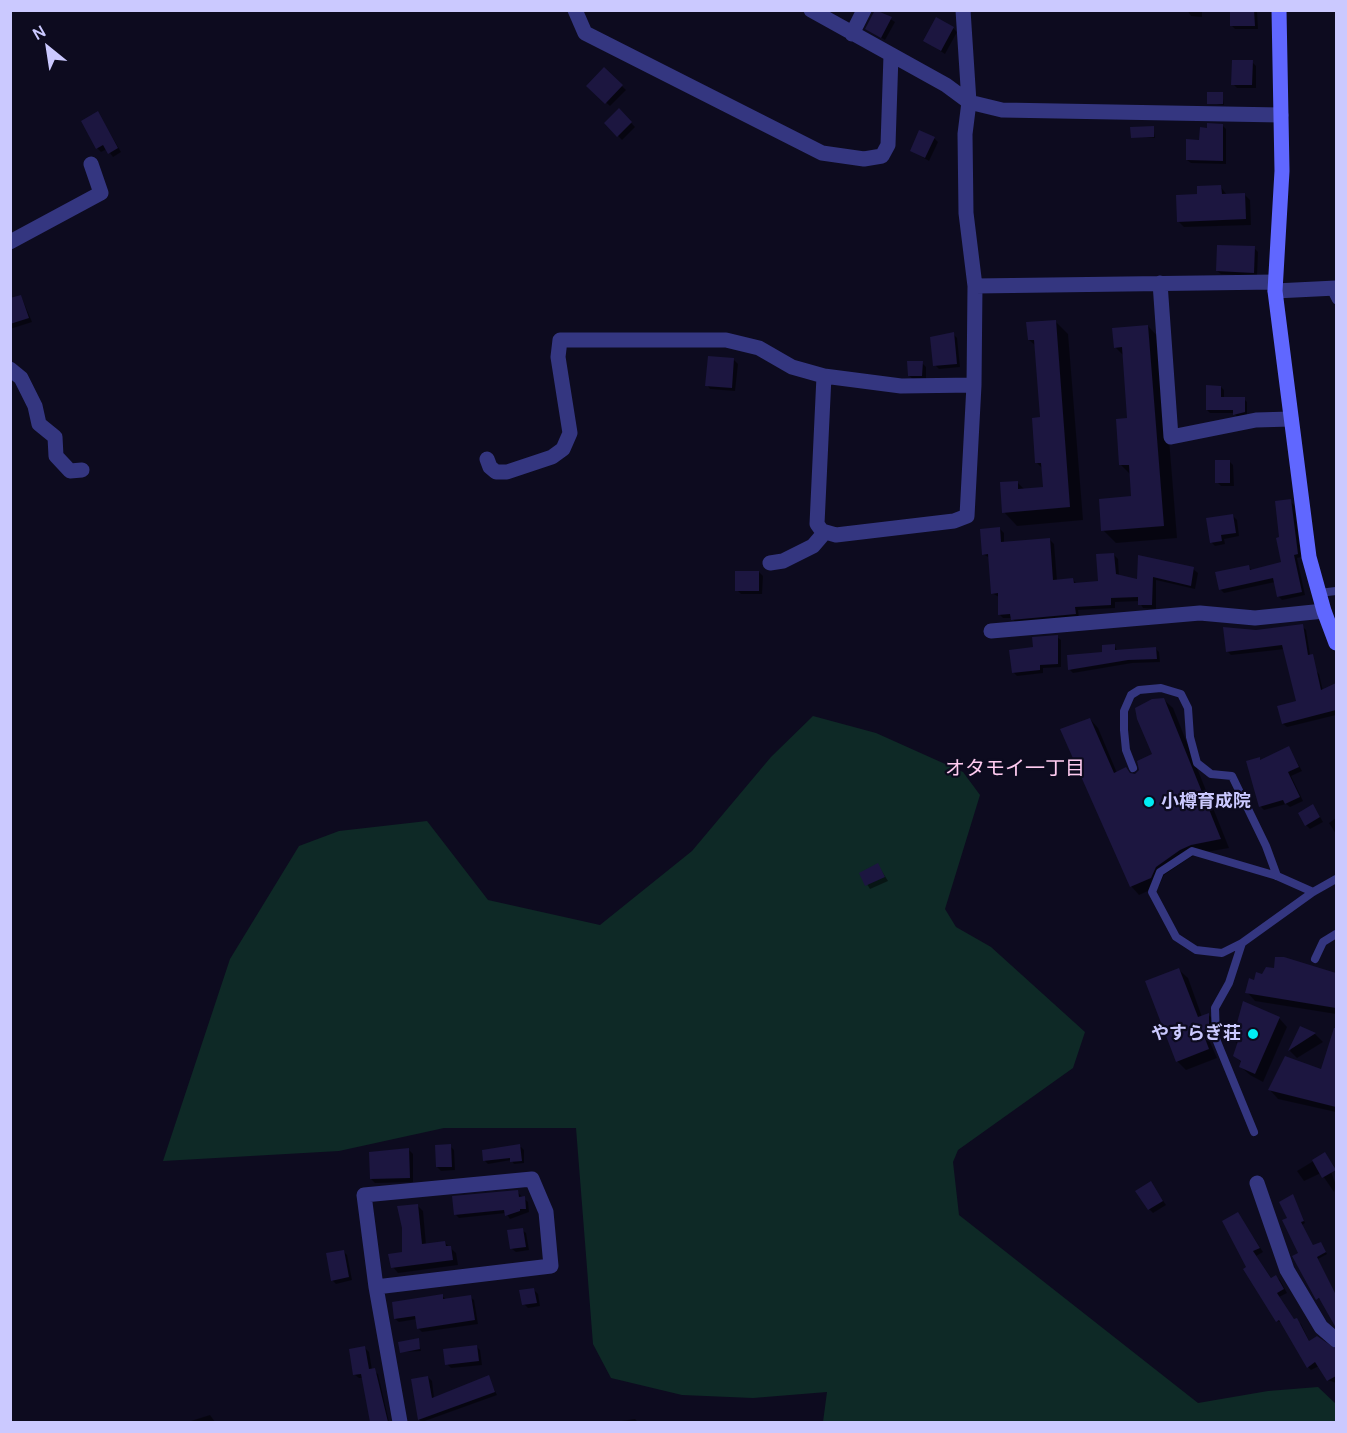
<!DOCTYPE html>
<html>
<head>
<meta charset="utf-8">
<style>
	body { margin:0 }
	#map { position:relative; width:1347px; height:1433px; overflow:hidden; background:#0d0b1f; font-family:Manrope,sans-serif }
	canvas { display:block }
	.frame { position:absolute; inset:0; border:12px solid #cbc9ff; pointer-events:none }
	.north { position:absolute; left:18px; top:18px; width:60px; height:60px; -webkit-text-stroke:4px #0d0b1f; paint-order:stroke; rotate:330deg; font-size:16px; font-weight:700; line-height:24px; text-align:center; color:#cbc9ff }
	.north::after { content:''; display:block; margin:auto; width:21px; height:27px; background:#cbc9ff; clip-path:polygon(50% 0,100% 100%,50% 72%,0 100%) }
</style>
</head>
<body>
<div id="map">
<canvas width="1347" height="1433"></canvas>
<div class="frame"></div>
<div class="north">N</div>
</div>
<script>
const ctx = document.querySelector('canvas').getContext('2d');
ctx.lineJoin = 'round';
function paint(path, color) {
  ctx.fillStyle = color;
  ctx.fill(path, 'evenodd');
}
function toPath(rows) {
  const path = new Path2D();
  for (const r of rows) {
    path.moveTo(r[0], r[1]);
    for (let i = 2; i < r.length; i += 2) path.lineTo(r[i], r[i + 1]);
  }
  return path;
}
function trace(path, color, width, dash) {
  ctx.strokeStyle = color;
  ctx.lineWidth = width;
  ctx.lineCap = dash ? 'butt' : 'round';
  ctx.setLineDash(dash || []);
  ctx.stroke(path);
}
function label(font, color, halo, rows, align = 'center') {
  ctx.font = font + ' Manrope,"Noto Sans JP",sans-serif';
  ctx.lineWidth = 4.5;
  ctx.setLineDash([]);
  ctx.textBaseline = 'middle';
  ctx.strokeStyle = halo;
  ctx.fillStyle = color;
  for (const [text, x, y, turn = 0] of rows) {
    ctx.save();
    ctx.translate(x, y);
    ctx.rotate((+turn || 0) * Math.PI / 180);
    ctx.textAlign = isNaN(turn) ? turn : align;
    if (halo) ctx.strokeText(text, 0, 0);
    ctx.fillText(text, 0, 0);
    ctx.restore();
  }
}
const green = toPath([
	[813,716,876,733,963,772,980,795,945,909,956,927,991,947,1085,1032,1073,1068,958,1150,953,1162,959,1215,1198,1403,1268,1391,1318,1387,1336,1404,1336,1422,823,1422,827,1392,753,1398,682,1395,611,1378,593,1344,576,1128,444,1128,339,1151,163,1161,230,959,299,846,339,831,427,821,488,900,600,925,692,851,771,757]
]);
const shadow = toPath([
	[877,10,895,22,885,40,867,29],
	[1187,10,1202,10,1202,17,1191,16],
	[1231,10,1257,10,1258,29,1235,29,1231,25],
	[953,28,957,32,945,54,925,41],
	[1252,62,1256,66,1256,88,1237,88,1233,84],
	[604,69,626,90,610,106,588,86],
	[1222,94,1224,105,1209,103],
	[619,110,635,127,622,140,606,123],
	[98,113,121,152,113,157,107,149,101,152,97,148],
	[1222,125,1226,129,1226,164,1191,163,1187,160,1209,129],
	[1153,127,1155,138,1133,137],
	[934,138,938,142,929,161,912,151],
	[1220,186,1227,195,1244,194,1250,200,1251,225,1184,227,1178,221,1199,196],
	[1254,248,1258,252,1257,276,1221,274,1217,271],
	[21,296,32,322,10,329,10,300],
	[1055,321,1068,334,1083,520,1017,526,1004,512,1017,482,1025,490,1045,488,1043,469,1037,463,1041,419,1036,346,1029,340],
	[1148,326,1161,340,1177,538,1116,543,1103,530,1133,497,1131,475,1121,465,1129,419,1124,356,1115,347],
	[953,334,957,338,960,367,939,369,935,365],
	[734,360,738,364,735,391,710,389,707,385],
	[922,363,926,367,926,379,913,379,909,376],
	[1221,387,1224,390,1224,399,1244,399,1247,402,1247,415,1237,417,1234,413,1210,413,1207,410],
	[1230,462,1233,465,1234,486,1221,486,1217,482],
	[1290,501,1294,505,1301,557,1297,558,1305,595,1282,600,1278,596,1275,582,1224,593,1220,589,1248,567,1252,570,1283,563,1281,539],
	[1233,516,1237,520,1239,536,1224,539,1225,544,1215,546,1211,542],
	[1000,529,1004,533,1004,544,1050,540,1054,544,1057,581,1073,580,1077,584,1100,582,1114,555,1118,559,1119,577,1139,581,1140,557,1193,569,1198,573,1195,589,1156,580,1156,609,1143,608,1139,601,1115,602,1115,608,1078,610,1079,618,1016,623,1012,618,1003,618,999,614,999,597,992,593,990,558,983,554],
	[759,572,763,576,762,594,741,594,737,590],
	[1302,626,1306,630,1312,667,1319,674,1323,691,1336,685,1336,715,1287,727,1283,724,1297,702,1285,649,1231,655,1227,651,1256,632],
	[1057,637,1061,640,1061,667,1043,668,1043,673,1017,676,1013,672,1035,648],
	[1114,645,1118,652,1156,649,1159,652,1160,662,1132,663,1073,673,1070,670,1104,653],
	[1164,700,1173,708,1229,848,1200,853,1189,858,1164,875,1159,886,1139,895,1131,886,1090,719,1098,728,1117,773,1135,776,1154,755],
	[1289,748,1302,771,1291,776,1303,801,1290,807,1286,804,1264,810,1260,806,1259,758,1261,761],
	[1316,810,1323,822,1310,829,1306,825],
	[1336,818,1336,834,1329,823],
	[878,865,888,881,870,889,861,874],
	[1283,958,1336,975,1336,1014,1255,1001,1247,992,1255,981,1276,970],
	[1179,970,1188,978,1202,1017,1208,1014,1216,1023,1217,1039,1210,1042,1217,1058,1186,1070,1177,1061],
	[1279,1018,1287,1027,1263,1082,1250,1075,1241,1067,1242,1063,1235,1056,1238,1045,1234,1040],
	[1336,1024,1336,1112,1278,1099,1270,1090,1322,1071],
	[1301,1028,1315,1034,1323,1042,1297,1058,1290,1051],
	[450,1146,454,1150,455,1170,441,1171,437,1167],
	[521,1147,524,1150,524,1163,514,1164,511,1160,488,1164,485,1161,484,1151],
	[409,1150,413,1154,413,1182,375,1183,371,1179],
	[1325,1154,1334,1166,1330,1169,1336,1185,1334,1192,1321,1173,1304,1181,1297,1171],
	[1151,1183,1166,1205,1153,1213,1149,1209],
	[517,1192,528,1202,529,1212,510,1219,506,1213,459,1218,455,1214],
	[1293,1196,1305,1223,1302,1225,1314,1247,1321,1244,1327,1254,1318,1259,1336,1296,1336,1326,1322,1299,1317,1299,1300,1254,1289,1218],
	[417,1205,423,1211,426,1245,445,1243,456,1253,458,1265,398,1273,393,1267,403,1254],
	[1241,1218,1263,1252,1256,1256,1272,1279,1276,1277,1280,1280,1287,1293,1279,1297,1295,1321,1301,1324,1310,1343,1334,1364,1336,1362,1336,1383,1328,1380,1319,1366,1311,1370,1308,1367,1283,1323,1277,1321,1248,1267],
	[522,1230,526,1233,529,1250,516,1252,512,1249],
	[343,1251,347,1255,352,1280,336,1284,332,1280],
	[534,1290,538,1294,540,1306,528,1308,524,1304],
	[442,1296,447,1300,470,1297,474,1300,478,1324,422,1332,418,1328,417,1319,399,1322,395,1319],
	[418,1340,421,1351,401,1352],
	[477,1347,480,1350,482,1365,451,1368,447,1364],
	[365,1348,369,1352,372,1370,378,1374,389,1422,371,1422,363,1378,359,1378,355,1375],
	[428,1377,432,1381,434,1398,488,1377,497,1395,422,1422,419,1420,412,1380],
	[210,1415,215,1422,191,1422,191,1421],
	[635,1419,638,1422,615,1422]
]);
const building = toPath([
	[875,10,892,17,881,38,865,29],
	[1230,10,1254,10,1255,26,1230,26],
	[936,17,954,27,941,51,923,41],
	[1232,60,1253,60,1252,85,1231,85],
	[604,67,623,85,605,104,586,86],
	[1207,92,1223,92,1223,104,1207,104],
	[619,108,632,122,617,137,604,123],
	[98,111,118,148,108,154,103,145,96,149,81,121],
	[1207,123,1223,124,1223,161,1186,160,1186,139,1199,140,1200,127,1207,128],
	[1154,126,1154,137,1131,138,1130,127],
	[919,130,935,137,925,158,910,151],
	[1221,185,1222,194,1245,193,1246,219,1177,222,1176,195,1197,194,1197,186],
	[1217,245,1255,246,1254,273,1216,271],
	[21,295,29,318,10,324,10,298],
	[1056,320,1070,507,1002,513,1000,482,1018,481,1018,489,1043,487,1041,463,1035,463,1032,418,1040,417,1034,340,1028,340,1026,322],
	[1148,325,1164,526,1101,531,1099,499,1131,496,1129,465,1119,465,1116,419,1127,418,1122,347,1114,348,1112,328],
	[954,332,957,364,933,366,930,337],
	[708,356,734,358,732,388,705,386],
	[907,361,923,361,922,376,908,376],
	[1206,385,1221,386,1221,397,1245,397,1245,412,1233,415,1233,410,1206,410],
	[1215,460,1230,460,1230,483,1215,483],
	[1291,499,1298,554,1294,555,1302,592,1277,597,1273,578,1219,590,1215,572,1249,565,1250,570,1281,562,1276,538,1279,537,1275,501],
	[1233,514,1236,533,1221,535,1222,541,1210,543,1206,518],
	[1000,527,1001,542,1050,538,1053,580,1073,578,1074,583,1098,581,1096,554,1114,553,1116,574,1137,579,1138,555,1194,567,1191,586,1153,577,1152,605,1138,605,1138,597,1111,598,1111,605,1075,607,1076,614,1011,620,1010,614,998,615,998,593,991,594,988,554,982,555,980,529],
	[735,571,759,571,759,591,735,591],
	[1303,624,1308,655,1313,654,1321,690,1336,683,1336,710,1282,724,1277,706,1296,701,1282,645,1226,652,1223,627,1256,630],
	[1058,635,1058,664,1040,665,1040,670,1012,673,1009,650,1033,647,1032,637],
	[1115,644,1115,650,1156,647,1157,659,1128,660,1068,670,1067,655,1102,652,1102,645],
	[1164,698,1221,839,1191,845,1180,850,1156,867,1151,878,1130,887,1060,729,1090,718,1114,773,1126,767,1130,773,1135,774,1139,770,1137,761,1152,754,1137,719,1135,708,1152,699],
	[1289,746,1299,767,1288,772,1300,797,1285,804,1283,800,1259,807,1246,761,1260,757,1260,760],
	[1313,804,1320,817,1305,826,1298,813],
	[878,863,885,877,865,886,859,873],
	[1275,957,1284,957,1336,973,1336,1008,1245,993,1249,978,1254,980,1256,972,1262,974,1266,967,1274,968],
	[1179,968,1198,1017,1209,1013,1209,1031,1203,1033,1209,1049,1176,1062,1145,981],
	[1243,1001,1280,1017,1255,1074,1239,1067,1241,1061,1233,1056,1239,1038,1232,1041],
	[1300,1026,1316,1033,1288,1051],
	[1334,1028,1336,1028,1336,1107,1268,1090,1285,1056,1321,1069],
	[451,1144,452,1167,436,1167,435,1145],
	[520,1144,522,1161,510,1162,510,1158,483,1161,482,1150],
	[409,1148,410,1178,370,1179,369,1152],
	[1325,1152,1336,1170,1322,1178,1312,1160],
	[1151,1181,1163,1201,1148,1210,1135,1191],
	[518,1190,519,1197,525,1196,526,1209,520,1209,520,1211,505,1216,504,1210,454,1215,452,1196],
	[1293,1194,1304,1221,1301,1222,1313,1245,1321,1242,1326,1252,1317,1257,1336,1295,1336,1328,1319,1298,1316,1300,1292,1256,1298,1253,1282,1220,1287,1218,1279,1202],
	[418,1204,422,1244,445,1241,446,1246,451,1246,453,1260,391,1268,388,1254,402,1252,402,1228,397,1206],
	[1238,1212,1260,1248,1253,1251,1271,1278,1276,1275,1284,1289,1277,1293,1294,1319,1297,1318,1309,1341,1317,1336,1336,1349,1336,1376,1327,1381,1315,1362,1307,1368,1279,1320,1276,1322,1243,1269,1246,1267,1222,1221],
	[523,1228,526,1247,510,1249,507,1230],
	[344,1250,349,1277,331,1281,326,1253],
	[534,1288,537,1303,522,1305,519,1290],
	[443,1294,443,1299,471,1295,475,1320,417,1329,415,1316,394,1319,392,1302],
	[419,1338,420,1349,400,1353,398,1342],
	[477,1345,479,1361,445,1365,443,1349],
	[365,1346,369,1369,375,1368,388,1422,370,1422,361,1374,353,1375,349,1349],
	[489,1375,495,1392,418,1420,411,1379,428,1376,432,1398]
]);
const lane = toPath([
	[1330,288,1336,300],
	[1319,593,1336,591],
	[1133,768,1126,750,1124,730,1124,711,1131,695,1139,690,1161,688,1181,694,1188,708,1190,737,1197,763,1211,774,1232,776,1266,846,1277,876],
	[1313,892,1277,876,1192,851,1160,872,1152,892,1176,937,1196,950,1222,953,1242,943,1313,892,1336,879],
	[1242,943,1229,983,1215,1008,1216,1039,1254,1132],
	[1315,959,1323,942,1336,934]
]);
const street = toPath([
	[575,10,585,33,822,153,864,159,882,156,888,145,891,55],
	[811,10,946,85,969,102,1002,110,1281,115],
	[852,34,864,10],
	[10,242,101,193,91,164],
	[1160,283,1171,437,1256,420,1291,419],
	[975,286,1275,282],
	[1275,291,1336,288],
	[10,369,21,378,35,406,39,424,55,437,56,456,70,471,82,470],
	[824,376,817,524,822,531,836,535,954,521,967,516,974,385,975,286,966,213,965,134,969,102,963,10],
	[487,459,490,467,496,472,507,472,552,457,563,449,570,433,558,357,560,340,726,340,759,348,792,367,824,376,901,386,974,385],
	[770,563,783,561,813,546,825,532],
	[991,631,1200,613,1255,618,1324,611],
	[1257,1183,1287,1270,1321,1327,1336,1340],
	[376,1287,551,1266,546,1212,532,1179,364,1195,376,1287,400,1422]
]);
const secondary = toPath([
	[1279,10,1282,171,1275,291,1309,557,1324,611,1336,643]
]);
const markers = [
	[1149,802,6,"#00edf4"],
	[1253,1034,6,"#00edf4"]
];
const poiNames = [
	["小樽育成院",1161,802],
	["やすらぎ荘",1241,1034,"right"]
];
const neighbourhoodNames = [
	["オタモイ一丁目",1015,769]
];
paint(green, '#0e2926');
paint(shadow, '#0007');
paint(building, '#1c1640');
trace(lane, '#343680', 8);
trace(street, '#343680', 15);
trace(secondary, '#6067ff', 15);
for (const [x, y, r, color] of markers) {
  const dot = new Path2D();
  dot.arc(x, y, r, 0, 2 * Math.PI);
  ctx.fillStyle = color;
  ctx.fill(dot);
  trace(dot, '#0d0b1f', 2);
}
label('bold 18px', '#cbc9ff', '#0d0b1f', poiNames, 'left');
label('20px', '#ffcbf0', '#0d0b1f', neighbourhoodNames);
</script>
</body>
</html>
